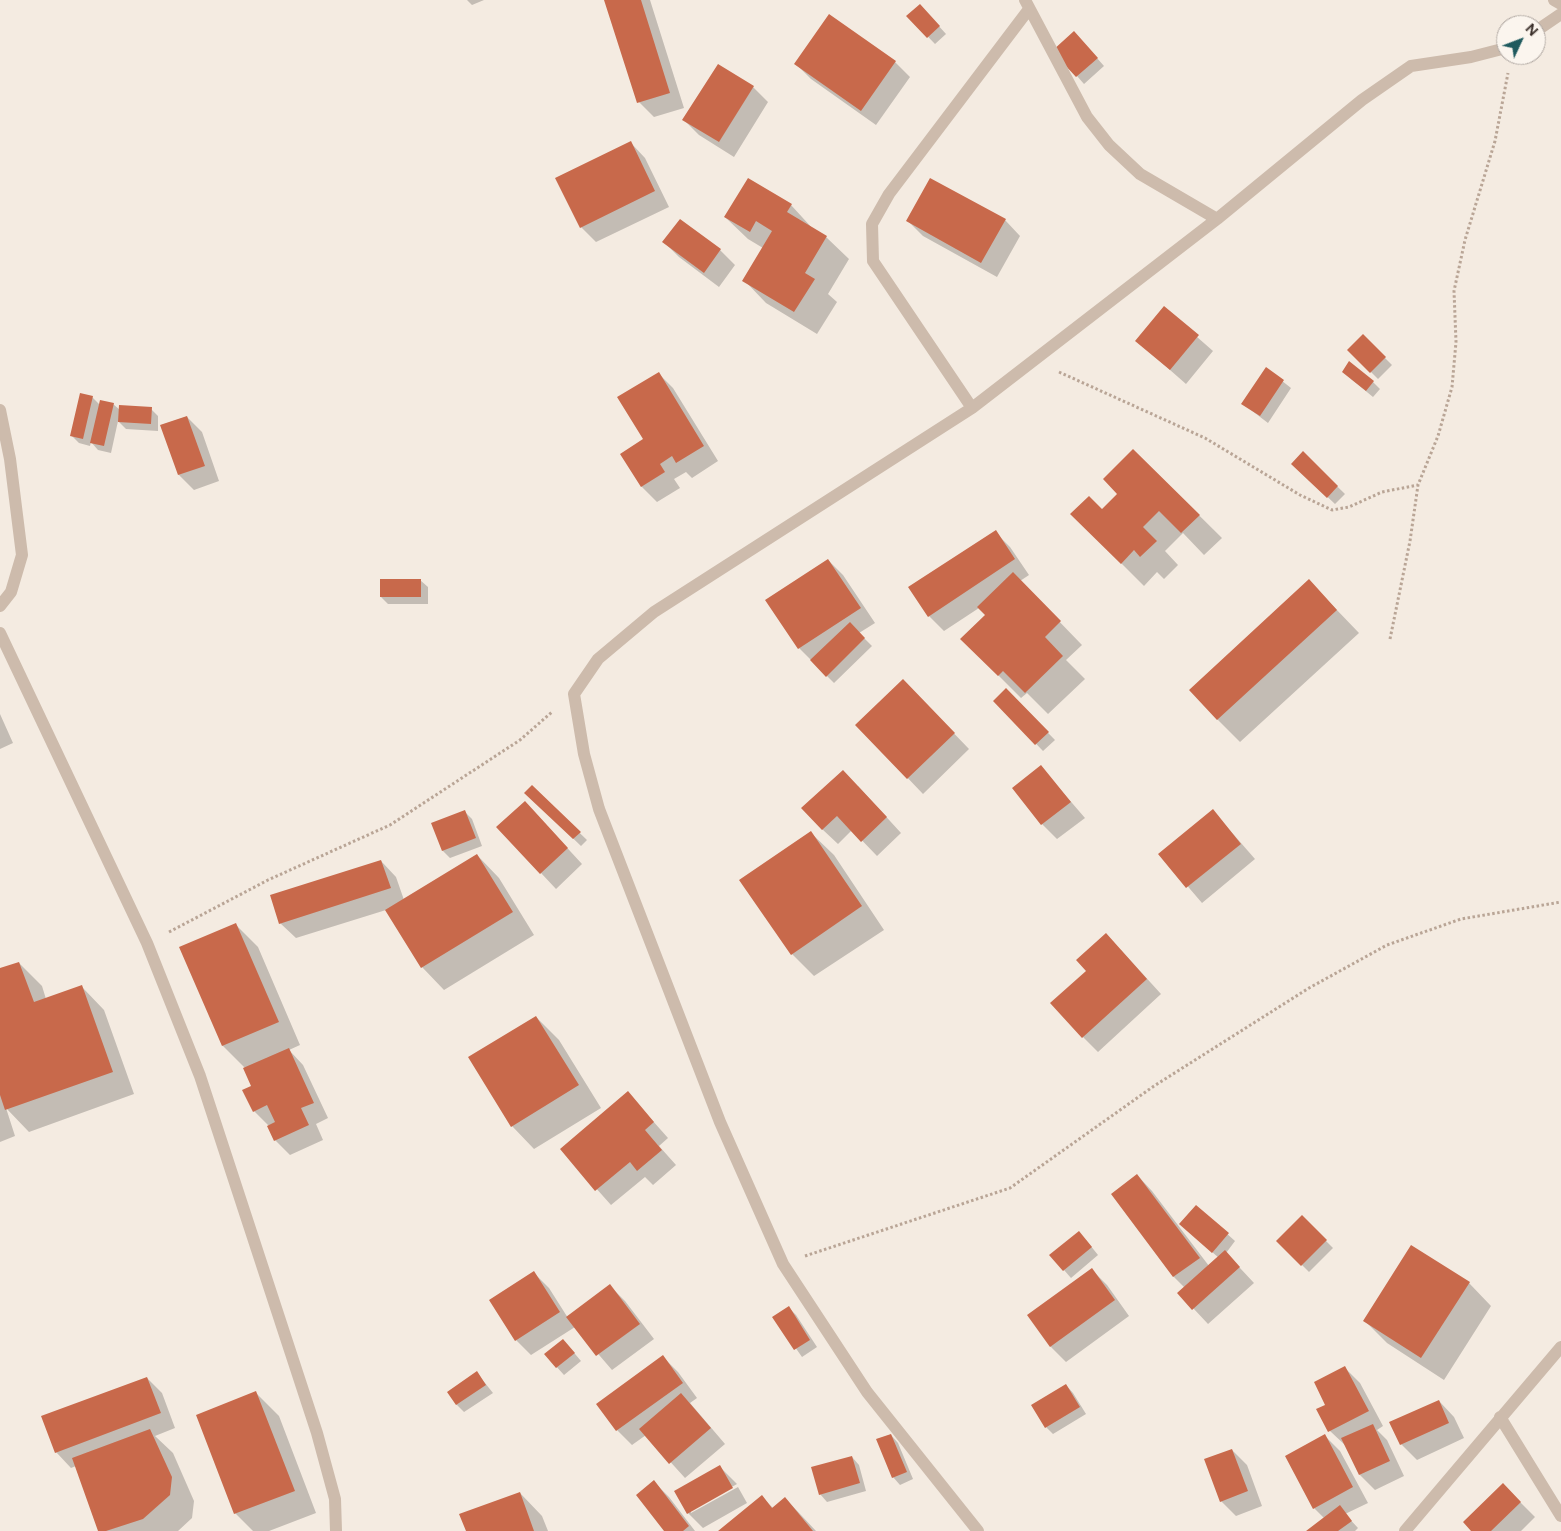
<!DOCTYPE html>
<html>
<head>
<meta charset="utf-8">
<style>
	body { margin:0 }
	#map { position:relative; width:1561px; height:1531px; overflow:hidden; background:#f4ebe1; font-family:Figtree,sans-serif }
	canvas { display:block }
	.north { position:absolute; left:1496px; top:15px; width:50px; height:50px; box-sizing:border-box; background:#fbf5ee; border:1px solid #aea6a0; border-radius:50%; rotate:47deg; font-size:14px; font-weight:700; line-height:20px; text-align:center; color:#3b302b }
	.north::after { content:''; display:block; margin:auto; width:18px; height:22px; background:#1f5a5e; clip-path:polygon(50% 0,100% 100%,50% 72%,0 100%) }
</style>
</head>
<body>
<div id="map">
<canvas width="1561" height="1531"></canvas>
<div class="north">N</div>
</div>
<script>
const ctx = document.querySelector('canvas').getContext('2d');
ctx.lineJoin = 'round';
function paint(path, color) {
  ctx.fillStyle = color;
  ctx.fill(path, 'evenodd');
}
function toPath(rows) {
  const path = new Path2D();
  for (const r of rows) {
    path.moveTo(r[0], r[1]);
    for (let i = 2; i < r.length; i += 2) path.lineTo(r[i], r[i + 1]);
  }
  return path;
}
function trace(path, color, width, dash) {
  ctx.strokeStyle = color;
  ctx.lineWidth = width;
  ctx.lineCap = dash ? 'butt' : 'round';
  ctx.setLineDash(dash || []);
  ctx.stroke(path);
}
const shadow = toPath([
	[467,0,484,0,472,5],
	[606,0,650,0,684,108,654,117,639,102],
	[927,13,946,34,935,44,908,16],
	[1081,40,1104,66,1084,84,1077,76],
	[895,62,910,77,876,125,811,79,796,64],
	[753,87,768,102,734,157,699,135,684,120],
	[630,142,645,158,669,207,596,242,581,227],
	[791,205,813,229,826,237,849,259,828,294,837,302,817,334,766,303,744,280,763,248,748,239,725,217],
	[1005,220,1020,236,997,277,923,236,908,221],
	[664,242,720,250,735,265,719,287,679,257],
	[1164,308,1213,351,1186,384,1137,341],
	[1363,336,1392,365,1378,379,1349,350],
	[1267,369,1291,388,1268,423,1243,404],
	[658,373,673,388,718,461,692,478,686,472,674,479,680,488,657,502,642,487,622,454,645,440],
	[1351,379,1373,382,1380,389,1373,397],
	[92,397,100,405,113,404,120,410,151,409,158,416,158,431,126,429,118,421,111,453,98,450,91,442,90,446,79,443,72,436],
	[187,417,202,432,219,481,194,490,179,475,162,426],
	[1133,450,1222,538,1204,555,1183,533,1165,551,1178,565,1164,579,1157,572,1144,586,1072,514,1102,510,1119,494],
	[1303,453,1345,494,1335,504,1300,471],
	[995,532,1010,547,1029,575,1020,581,1082,645,1066,660,1085,679,1048,714,1027,693,1021,698,962,639,987,615,979,608,944,631,929,616],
	[828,560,843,575,875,623,859,633,872,646,834,683,799,648],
	[420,580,428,587,428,604,388,604,381,597],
	[1309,581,1359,633,1240,742,1217,719],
	[1006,690,1055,740,1043,751,995,701],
	[918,696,969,749,923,794,857,725],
	[0,714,13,743,0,749],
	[1041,767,1085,818,1057,839,1042,824],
	[858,786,901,833,877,856,852,830,838,844,822,829],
	[532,787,587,840,581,846,526,793],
	[525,802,582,864,556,889,498,827],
	[464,811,472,819,482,846,450,858,443,851,433,824],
	[1213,811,1255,859,1202,903,1160,854],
	[811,833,834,855,884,930,814,976,792,954],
	[477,855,499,878,534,935,444,990,422,967,386,910,296,938,280,923,381,861,396,877,404,900],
	[235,924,258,947,300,1045,289,1050,303,1065,328,1118,316,1124,323,1140,290,1155,275,1140,269,1126,254,1111,253,1086,246,1069,223,1046,181,948],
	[1121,950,1161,994,1098,1052,1083,1037],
	[19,963,42,986,46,999,82,987,104,1010,134,1094,29,1132,6,1108,15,1136,0,1142,0,970],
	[536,1017,559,1040,601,1108,534,1149,512,1126],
	[628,1093,668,1138,659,1146,676,1165,653,1185,645,1177,611,1205,562,1150],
	[1137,1175,1152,1191,1209,1266,1219,1258,1188,1231,1196,1206,1235,1241,1226,1253,1254,1283,1208,1324,1179,1293,1185,1288,1174,1277,1113,1194],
	[1302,1217,1333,1248,1309,1272,1278,1241],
	[1086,1240,1098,1255,1071,1278,1064,1270],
	[1092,1270,1107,1285,1129,1316,1066,1362,1051,1347,1029,1316],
	[534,1273,549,1288,568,1318,610,1286,625,1301,654,1339,612,1370,575,1327,531,1355,516,1340],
	[1469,1283,1491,1306,1444,1380,1387,1343,1364,1320],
	[789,1308,796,1315,817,1347,802,1357,774,1317],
	[570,1348,581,1361,564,1375,546,1355],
	[663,1357,678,1372,697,1398,690,1403,725,1444,685,1478,646,1435,632,1445,617,1430],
	[1345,1368,1360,1383,1383,1426,1377,1430,1387,1440,1404,1476,1375,1490,1360,1475,1346,1446,1330,1431,1318,1410,1327,1405],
	[477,1373,493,1393,464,1412,456,1404],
	[147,1378,162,1393,175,1428,155,1436,173,1453,194,1501,192,1518,178,1531,99,1531,76,1466,71,1468,56,1452],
	[1066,1385,1073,1393,1086,1414,1053,1434,1046,1427],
	[256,1393,279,1416,316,1513,269,1531,253,1531,235,1513],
	[1439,1401,1454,1417,1464,1438,1417,1460,1401,1444,1391,1423],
	[891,1435,898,1443,913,1479,900,1485,893,1477],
	[1325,1436,1340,1451,1368,1503,1345,1514,1358,1528,1355,1531,1308,1531,1325,1519,1314,1508,1286,1457],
	[1232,1450,1247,1465,1262,1506,1236,1516,1221,1501],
	[852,1457,859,1465,866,1491,827,1502,820,1494],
	[720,1467,737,1484,691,1510,691,1513,738,1487,747,1503,703,1528,688,1513],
	[654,1482,669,1497,695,1531,665,1531],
	[1503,1485,1535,1517,1521,1531,1473,1531],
	[520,1493,542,1516,548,1531,467,1531],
	[762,1497,773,1508,785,1498,816,1531,720,1531]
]);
const building = toPath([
	[604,0,641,0,670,93,637,103],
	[920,4,940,26,927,38,906,16],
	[829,14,896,61,861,111,794,64],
	[1074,31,1098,58,1076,77,1052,51],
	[718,64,754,86,719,142,682,120],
	[631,141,655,191,580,228,555,178],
	[748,178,792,204,787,212,827,236,805,273,815,279,794,312,742,281,772,231,756,221,750,232,724,217],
	[930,178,1006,219,981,263,906,221],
	[680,219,721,249,704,273,662,242],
	[1164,306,1199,335,1170,370,1135,341],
	[1363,334,1386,357,1370,373,1347,350],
	[1349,361,1374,381,1366,391,1342,372],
	[1266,367,1284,380,1260,416,1241,404],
	[659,372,704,446,676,463,672,456,660,464,665,472,641,487,620,454,643,439,617,397],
	[80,393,93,396,83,439,70,436],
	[100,400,114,403,104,446,90,443],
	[119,405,152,407,151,424,118,422],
	[187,416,205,466,178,475,160,425],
	[1133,449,1200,515,1181,533,1159,511,1143,527,1157,541,1140,557,1134,550,1121,564,1070,514,1089,496,1102,509,1117,494,1103,479],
	[1303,451,1338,486,1327,498,1291,464],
	[996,530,1015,559,928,617,908,587],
	[828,559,861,608,798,649,765,600],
	[1013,572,1061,621,1045,637,1063,656,1025,693,1003,671,998,676,960,639,985,615,977,607],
	[380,579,421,579,421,597,380,597],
	[1309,579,1337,610,1217,720,1189,690],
	[850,622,865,638,826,677,810,660],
	[903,679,955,733,907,779,855,725],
	[1006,688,1049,732,1035,745,993,701],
	[1041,765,1071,802,1041,825,1012,788],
	[843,770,887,817,861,842,837,816,822,830,801,808],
	[532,785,581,832,573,839,524,793],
	[525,801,568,848,540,874,496,827],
	[1213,809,1241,844,1186,888,1158,854],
	[465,810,476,838,442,851,431,823],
	[811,831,862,906,791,955,739,880],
	[477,854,513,912,421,968,385,910],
	[381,860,391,888,279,924,270,895],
	[236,923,279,1022,222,1046,179,947],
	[1106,933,1147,979,1082,1038,1050,1003,1086,971,1076,960],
	[19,962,34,1002,82,985,113,1072,5,1110,0,1095,0,968],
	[536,1016,579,1085,511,1127,468,1057],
	[289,1048,314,1103,301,1108,309,1125,274,1141,267,1126,275,1122,267,1105,253,1112,242,1090,251,1086,243,1068],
	[628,1091,654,1122,645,1130,662,1150,637,1171,630,1162,595,1191,560,1149],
	[1137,1174,1200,1258,1173,1277,1111,1194],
	[1196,1205,1229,1233,1212,1253,1179,1224],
	[1302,1215,1327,1240,1301,1266,1276,1241],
	[1079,1231,1092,1247,1063,1271,1049,1255],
	[1411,1245,1470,1282,1421,1358,1363,1321],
	[1225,1250,1240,1267,1192,1310,1177,1293],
	[1092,1268,1115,1300,1050,1347,1027,1315],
	[534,1271,560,1312,515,1341,489,1300],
	[610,1284,640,1324,596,1356,566,1317],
	[789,1306,810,1340,794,1350,772,1317],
	[563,1339,575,1353,556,1368,544,1354],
	[663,1355,683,1383,616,1431,596,1404],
	[1345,1366,1369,1411,1328,1432,1316,1409,1325,1405,1314,1382],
	[477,1371,486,1385,456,1405,447,1392],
	[147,1377,161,1413,55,1453,41,1416],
	[1066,1384,1080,1407,1045,1428,1031,1405],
	[256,1391,295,1491,234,1514,196,1415],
	[681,1393,711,1428,669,1464,639,1429],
	[1439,1400,1449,1423,1400,1445,1389,1422],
	[1373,1424,1390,1461,1359,1475,1341,1438],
	[150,1429,172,1477,170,1495,143,1519,106,1531,98,1531,72,1458],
	[891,1434,907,1472,892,1478,876,1439],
	[1325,1434,1353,1487,1313,1509,1285,1456],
	[1232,1449,1248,1491,1220,1502,1204,1459],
	[852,1456,860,1483,819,1495,811,1467],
	[720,1465,733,1488,687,1514,674,1491],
	[654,1480,689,1526,683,1531,664,1531,636,1495],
	[1503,1483,1521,1502,1491,1531,1471,1531,1463,1522],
	[520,1492,534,1531,466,1531,459,1514],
	[762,1495,772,1508,785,1497,813,1531,718,1531],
	[1340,1505,1352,1521,1338,1531,1306,1531]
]);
const path = toPath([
	[1059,372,1205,438,1300,495,1332,510,1349,507,1382,492,1418,485],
	[1390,639,1410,541,1418,485,1438,436,1452,387,1456,342,1454,291,1465,240,1495,141,1508,73],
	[169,932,268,880,390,825,520,740,552,712],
	[805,1256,1010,1188,1154,1086,1309,988,1387,945,1461,919,1561,902]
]);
const street = toPath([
	[1025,0,1087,117,1109,145,1140,174,1217,219],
	[1554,0,1561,4],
	[1536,31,1561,14],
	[972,408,873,261,872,224,889,194,1029,9],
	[0,410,10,459,22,555,11,592,0,606],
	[0,633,147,943,200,1076,317,1433,335,1499,336,1531],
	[1500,1417,1561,1516],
	[978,1531,867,1392,783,1264,720,1122,599,809,584,754,574,694,598,659,654,612,972,408,1217,219,1362,100,1411,66,1471,57,1506,48],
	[1405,1531,1561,1347]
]);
paint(shadow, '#0003');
paint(building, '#c8694b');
trace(path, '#b9a596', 3, [2.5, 2.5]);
trace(street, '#cdbbac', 12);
</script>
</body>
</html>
